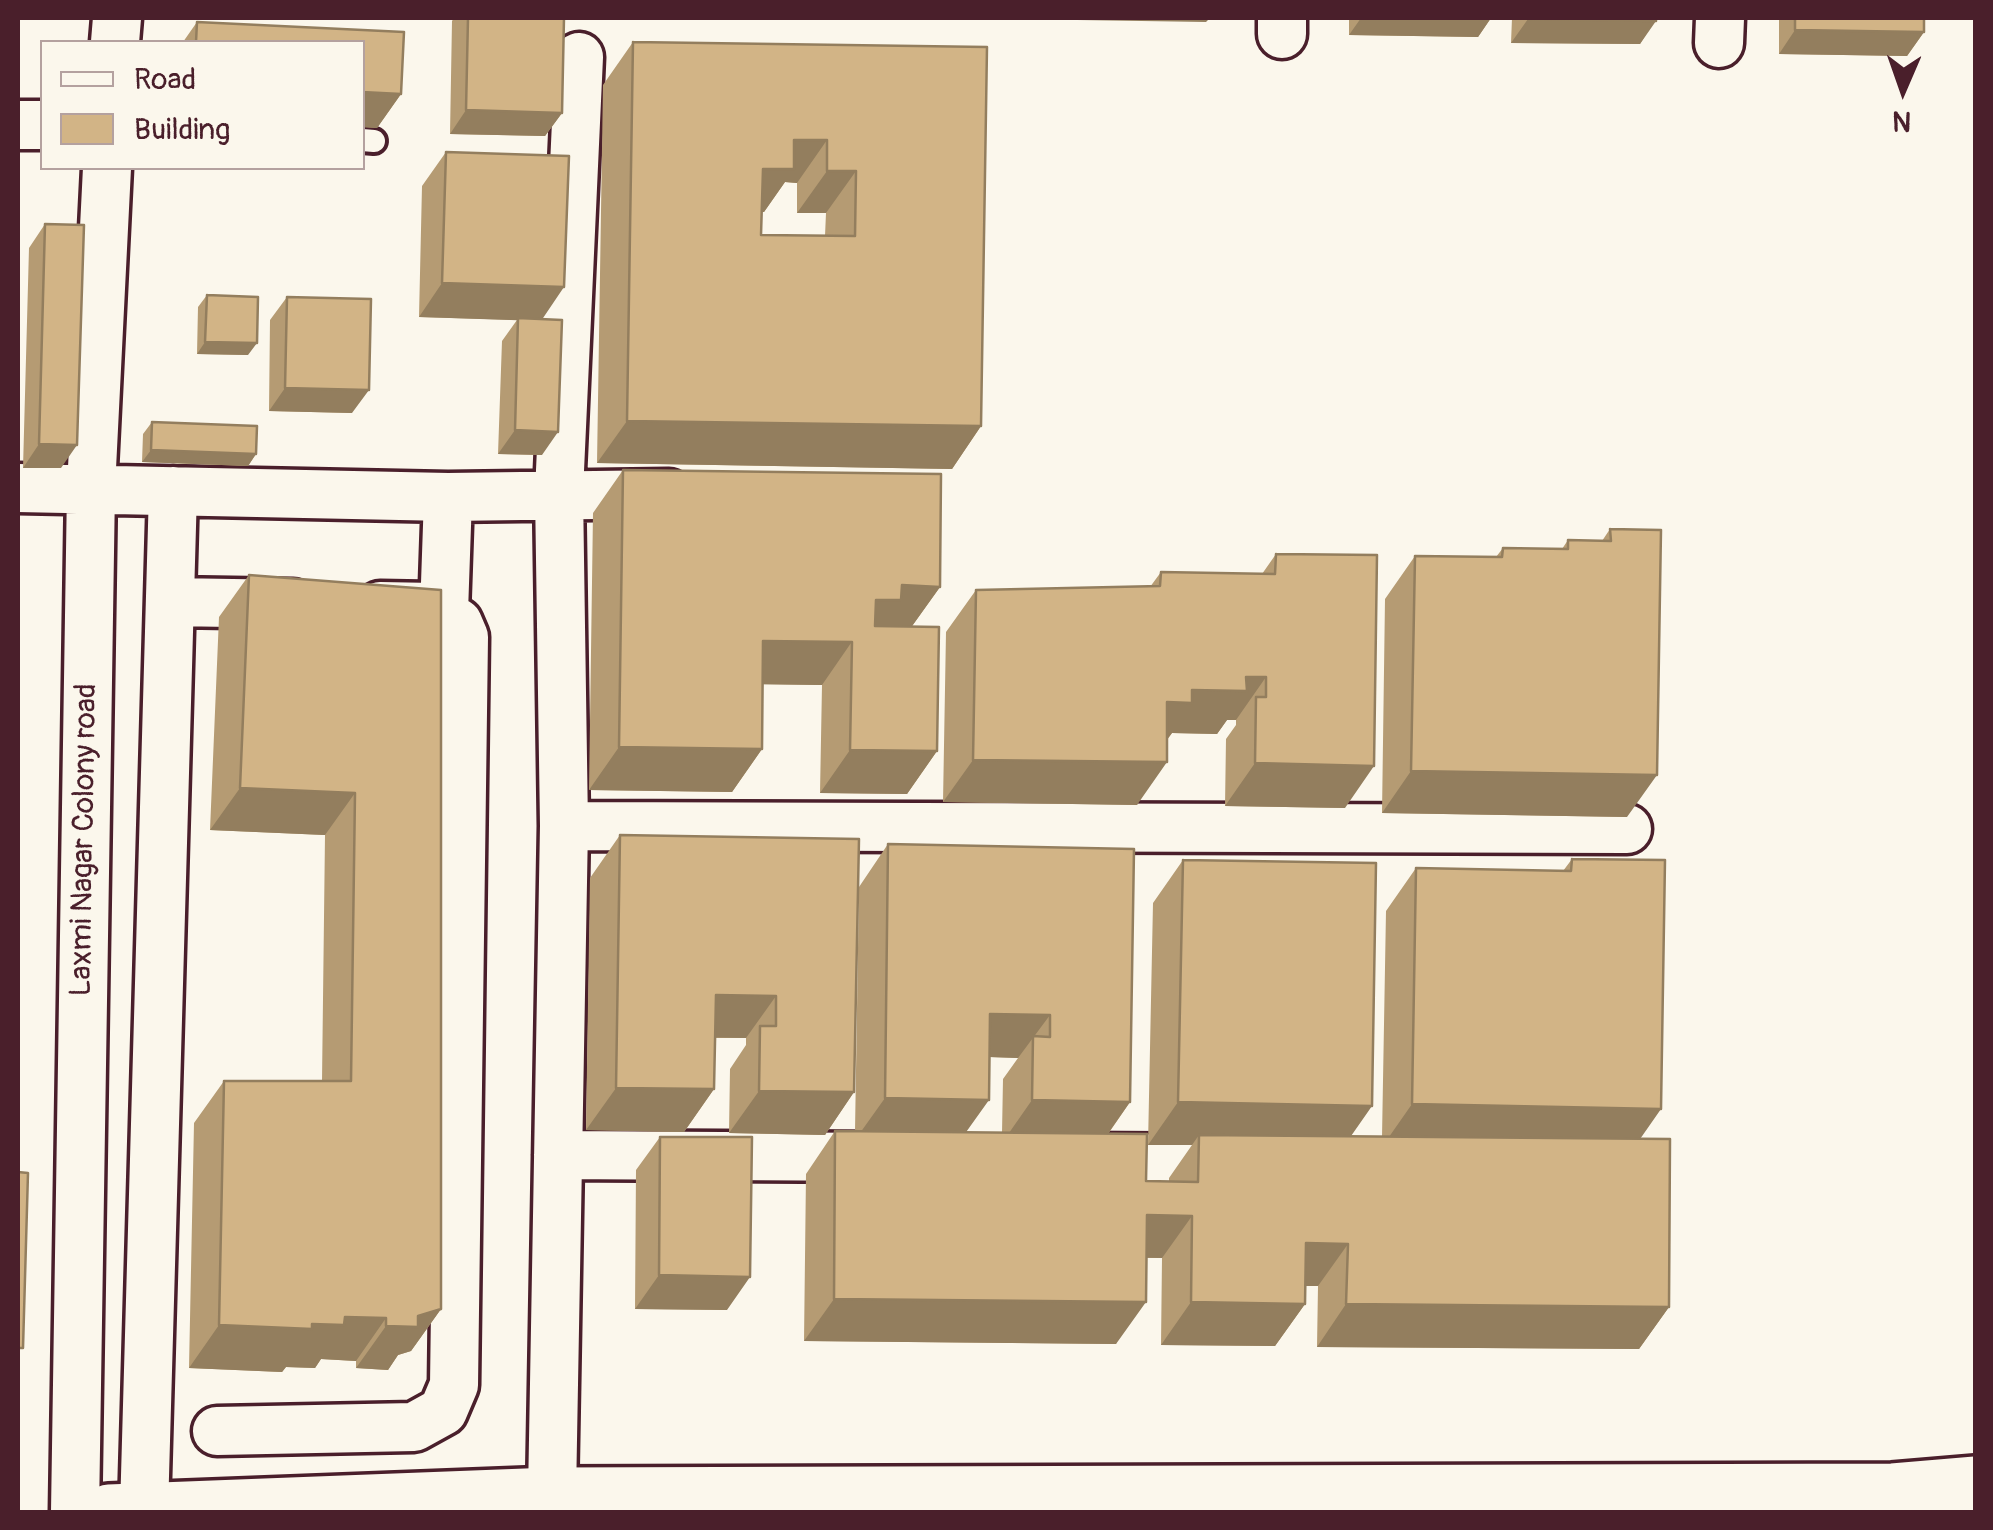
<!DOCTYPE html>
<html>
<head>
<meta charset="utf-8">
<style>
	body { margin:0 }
	#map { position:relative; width:1993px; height:1530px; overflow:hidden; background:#fbf7ec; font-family:Pangolin,sans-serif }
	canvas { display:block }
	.frame { position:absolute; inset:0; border:20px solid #4a1f2b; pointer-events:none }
	.legend { position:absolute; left:40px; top:40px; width:325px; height:130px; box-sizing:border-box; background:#fbf7ec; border:2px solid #b4a19f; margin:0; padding:12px 18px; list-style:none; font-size:30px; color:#4a1f2b }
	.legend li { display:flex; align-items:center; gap:20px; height:50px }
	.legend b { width:50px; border:2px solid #b4a19f }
	.north { position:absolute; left:1853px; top:40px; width:100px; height:100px; -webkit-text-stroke:8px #fbf7ec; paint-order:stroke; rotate:182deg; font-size:28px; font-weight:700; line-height:40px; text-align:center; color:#4a1f2b }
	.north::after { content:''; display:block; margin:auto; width:35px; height:45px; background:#4a1f2b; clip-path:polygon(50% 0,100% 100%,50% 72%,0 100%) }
</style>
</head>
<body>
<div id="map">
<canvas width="1993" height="1530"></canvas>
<div class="frame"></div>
<ul class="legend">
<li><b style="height:12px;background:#fbf7ec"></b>Road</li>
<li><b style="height:28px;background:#d2b486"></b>Building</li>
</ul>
<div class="north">N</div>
</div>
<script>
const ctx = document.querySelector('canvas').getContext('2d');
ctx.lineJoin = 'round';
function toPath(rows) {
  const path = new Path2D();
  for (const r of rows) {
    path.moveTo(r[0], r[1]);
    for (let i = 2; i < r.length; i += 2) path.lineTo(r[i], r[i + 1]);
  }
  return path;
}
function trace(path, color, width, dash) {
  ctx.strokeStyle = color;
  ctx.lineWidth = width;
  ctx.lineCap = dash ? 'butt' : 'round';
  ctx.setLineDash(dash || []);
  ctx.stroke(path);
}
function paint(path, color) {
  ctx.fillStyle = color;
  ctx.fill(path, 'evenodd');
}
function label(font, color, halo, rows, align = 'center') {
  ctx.font = font + ' Pangolin,sans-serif';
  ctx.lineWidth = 8;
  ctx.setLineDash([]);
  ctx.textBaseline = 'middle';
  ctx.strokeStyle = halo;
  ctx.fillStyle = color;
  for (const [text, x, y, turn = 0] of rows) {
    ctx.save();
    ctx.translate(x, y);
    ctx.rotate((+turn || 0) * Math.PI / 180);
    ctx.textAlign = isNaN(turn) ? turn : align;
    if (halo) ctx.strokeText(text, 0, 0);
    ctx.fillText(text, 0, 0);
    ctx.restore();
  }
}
const service = toPath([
	[362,140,374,141]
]);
const minor = toPath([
	[1282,34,1282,18],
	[115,42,117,18],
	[1719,43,1720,18],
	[18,125,42,125],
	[18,488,448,497,669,494],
	[171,602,293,604],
	[444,612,448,497],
	[564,826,1627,829],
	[558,1155,884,1157],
	[1081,1158,1244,1159],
	[217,1431,414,1427,443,1411,454,1385,464,637,458,623,434,607,380,606],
	[552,1495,564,826,559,492,579,57],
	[144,1511,173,491],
	[75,1512,91,488,107,168]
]);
const tertiary = toPath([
	[109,1512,552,1495,1893,1491,1976,1484]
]);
const wall = toPath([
	[454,18,564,18,562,113,545,136,450,134,452,21],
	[1349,18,1491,18,1478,37,1349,35],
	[1512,18,1656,18,1640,44,1511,43],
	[1779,18,1924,18,1924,32,1907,56,1779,54],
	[197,22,404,32,401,94,377,128,362,127,362,42,183,42],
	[633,42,987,47,981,426,952,469,597,463,603,85],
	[785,182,797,183,797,213,826,213,825,236,761,235,762,212,764,212],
	[446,152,542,319,542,455,498,454,502,341,517,320,419,317,422,186],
	[45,224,61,468,23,468,29,248],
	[207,295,248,355,197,354,198,307],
	[287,297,352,413,269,411,270,320],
	[152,422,256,454,248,466,142,462,143,434],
	[623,470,940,587,912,626,937,751,907,794,820,793,822,685,763,684,762,749,732,792,589,790,593,513],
	[1610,529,1627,817,1382,813,1385,599,1415,556,1496,557,1503,548,1562,549,1568,540,1602,541],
	[1276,554,1345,808,1225,806,1226,739,1236,725,1236,720,1227,720,1217,734,1172,733,1167,740,1137,805,943,802,946,632,976,590,1150,587,1161,572,1262,574],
	[249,575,441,590,441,1309,411,1351,398,1355,388,1370,356,1368,356,1361,321,1359,315,1368,286,1367,282,1372,189,1368,194,1123,224,1081,322,1081,325,835,210,830,219,617],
	[620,835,859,839,854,1092,825,1135,729,1133,730,1069,746,1045,746,1038,715,1038,714,1089,684,1132,586,1130,590,878],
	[888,844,1130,1102,1108,1134,1146,1181,1169,1182,1169,1178,1192,1145,1148,1145,1153,903,1183,860,1351,1136,1382,1137,1386,911,1416,868,1563,871,1572,859,1640,1139,1669,1307,1639,1349,1317,1347,1318,1286,1305,1286,1305,1304,1275,1346,1161,1345,1162,1258,1146,1258,1116,1344,804,1341,806,1174,835,1131,855,1131,859,887],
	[990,1057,1018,1058,1003,1079,1002,1133,966,1132],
	[660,1137,727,1310,635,1309,636,1170]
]);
const shadedWall = toPath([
	[1080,18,1210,18,1206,22,1077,20],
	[1361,18,1491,18,1478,37,1349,35],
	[1528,19,1656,21,1640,44,1511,43],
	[1795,30,1924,32,1907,56,1779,54],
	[362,92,401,94,377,128,362,127],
	[466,110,562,113,545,136,450,134],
	[794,140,827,140,797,183,785,182,764,212,733,212,763,169],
	[827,171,856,171,826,213,797,213],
	[442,283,564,287,541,321,419,317],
	[205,342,257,343,248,355,197,354],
	[285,388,369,390,352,413,269,411],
	[627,421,981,426,952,469,597,463],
	[515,430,558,432,542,455,498,454],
	[39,444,77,445,61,468,23,468],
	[151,450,256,454,248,466,142,462],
	[902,585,940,587,910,629,851,643,822,685,733,684,763,641,876,600],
	[1246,677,1266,677,1236,720,1227,720,1217,734,1172,733,1162,746,1167,702,1192,690],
	[619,747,762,749,732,792,589,790],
	[850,750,937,751,907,794,820,793],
	[973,760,1167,762,1137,805,943,802],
	[1255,763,1374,766,1345,808,1225,806],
	[1411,771,1657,775,1627,817,1382,813],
	[240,788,355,793,325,835,210,830],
	[716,995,776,996,746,1038,687,1037],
	[990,1014,1050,1015,1018,1058,960,1056],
	[616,1088,714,1089,684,1132,586,1130],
	[759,1091,854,1092,825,1135,729,1133],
	[885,1098,989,1100,959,1142,855,1140],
	[1032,1100,1130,1102,1100,1145,1002,1143],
	[1178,1102,1372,1106,1342,1149,1199,1135,1192,1145,1148,1145],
	[1412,1104,1661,1109,1631,1152,1382,1147],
	[1147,1215,1192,1216,1162,1258,1117,1257],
	[1306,1243,1348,1244,1318,1286,1276,1286],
	[659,1275,750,1277,727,1310,635,1309],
	[834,1299,1146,1302,1116,1344,804,1341],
	[1191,1302,1305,1304,1275,1346,1161,1345],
	[1346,1304,1669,1307,1639,1349,1317,1347],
	[441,1309,411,1351,398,1355,388,1370,356,1368,386,1326],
	[345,1317,386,1318,356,1361,321,1359,315,1368,286,1367,282,1372,189,1368,219,1325,312,1324]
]);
const building = toPath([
	[468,18,564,18,562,113,466,110,468,18],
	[1528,18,1656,18,1656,21,1528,19,1528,18],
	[1795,18,1924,18,1924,32,1795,30,1795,18],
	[197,22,404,32,401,94,362,92,362,42,196,42,197,22],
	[633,42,987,47,981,426,627,421,633,42],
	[794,140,827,140,827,171,856,171,855,236,761,235,763,169,794,169,794,140],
	[446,152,569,156,564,287,442,283,446,152],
	[45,224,84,225,77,445,39,444,45,224],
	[207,295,258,297,257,343,205,342,207,295],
	[287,297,371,299,369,390,285,388,287,297],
	[518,318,562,320,558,432,515,430,518,318],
	[152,422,257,426,256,454,151,450,152,422],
	[623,470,941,474,940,587,902,585,901,600,876,600,875,626,939,627,937,751,850,750,852,642,763,641,762,749,619,747,623,470],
	[1610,529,1661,530,1657,775,1411,771,1415,556,1502,557,1503,548,1568,549,1568,540,1611,541,1610,529],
	[1276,554,1377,555,1374,766,1255,763,1256,697,1266,697,1266,677,1246,677,1247,691,1192,690,1192,703,1167,702,1167,762,973,760,976,590,1160,586,1161,572,1275,574,1276,554],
	[249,575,441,590,441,1309,418,1316,418,1327,386,1326,386,1318,345,1317,344,1325,312,1324,312,1329,219,1325,224,1081,351,1081,355,793,240,788,249,575],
	[620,835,859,839,854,1092,759,1091,760,1026,776,1026,776,996,716,995,714,1089,616,1088,620,835],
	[888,844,1134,849,1130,1102,1032,1100,1033,1036,1050,1037,1050,1015,990,1014,989,1100,885,1098,888,844],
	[1572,859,1665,860,1661,1109,1412,1104,1416,868,1571,871,1572,859],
	[1183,860,1376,863,1372,1106,1178,1102,1183,860],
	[835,1131,1147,1134,1146,1181,1198,1182,1199,1135,1670,1139,1669,1307,1346,1304,1348,1244,1306,1243,1305,1304,1191,1302,1192,1216,1147,1215,1146,1302,834,1299,835,1131],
	[660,1137,752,1137,750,1277,659,1275,660,1137],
	[18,1172,28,1173,23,1348,18,1348,18,1172]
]);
const streetNames = [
	["Laxmi Nagar Colony road",85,840,-89]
];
trace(service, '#4a1f2b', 30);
trace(minor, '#4a1f2b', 55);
trace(tertiary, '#4a1f2b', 62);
trace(service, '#fbf7ec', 22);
trace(minor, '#fbf7ec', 48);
trace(tertiary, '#fbf7ec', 55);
paint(wall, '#b59b73');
paint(shadedWall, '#937e5e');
paint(building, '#d2b486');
trace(building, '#937e5e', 2.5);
label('30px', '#4a1f2b', '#fbf7ec', streetNames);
</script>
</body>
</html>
